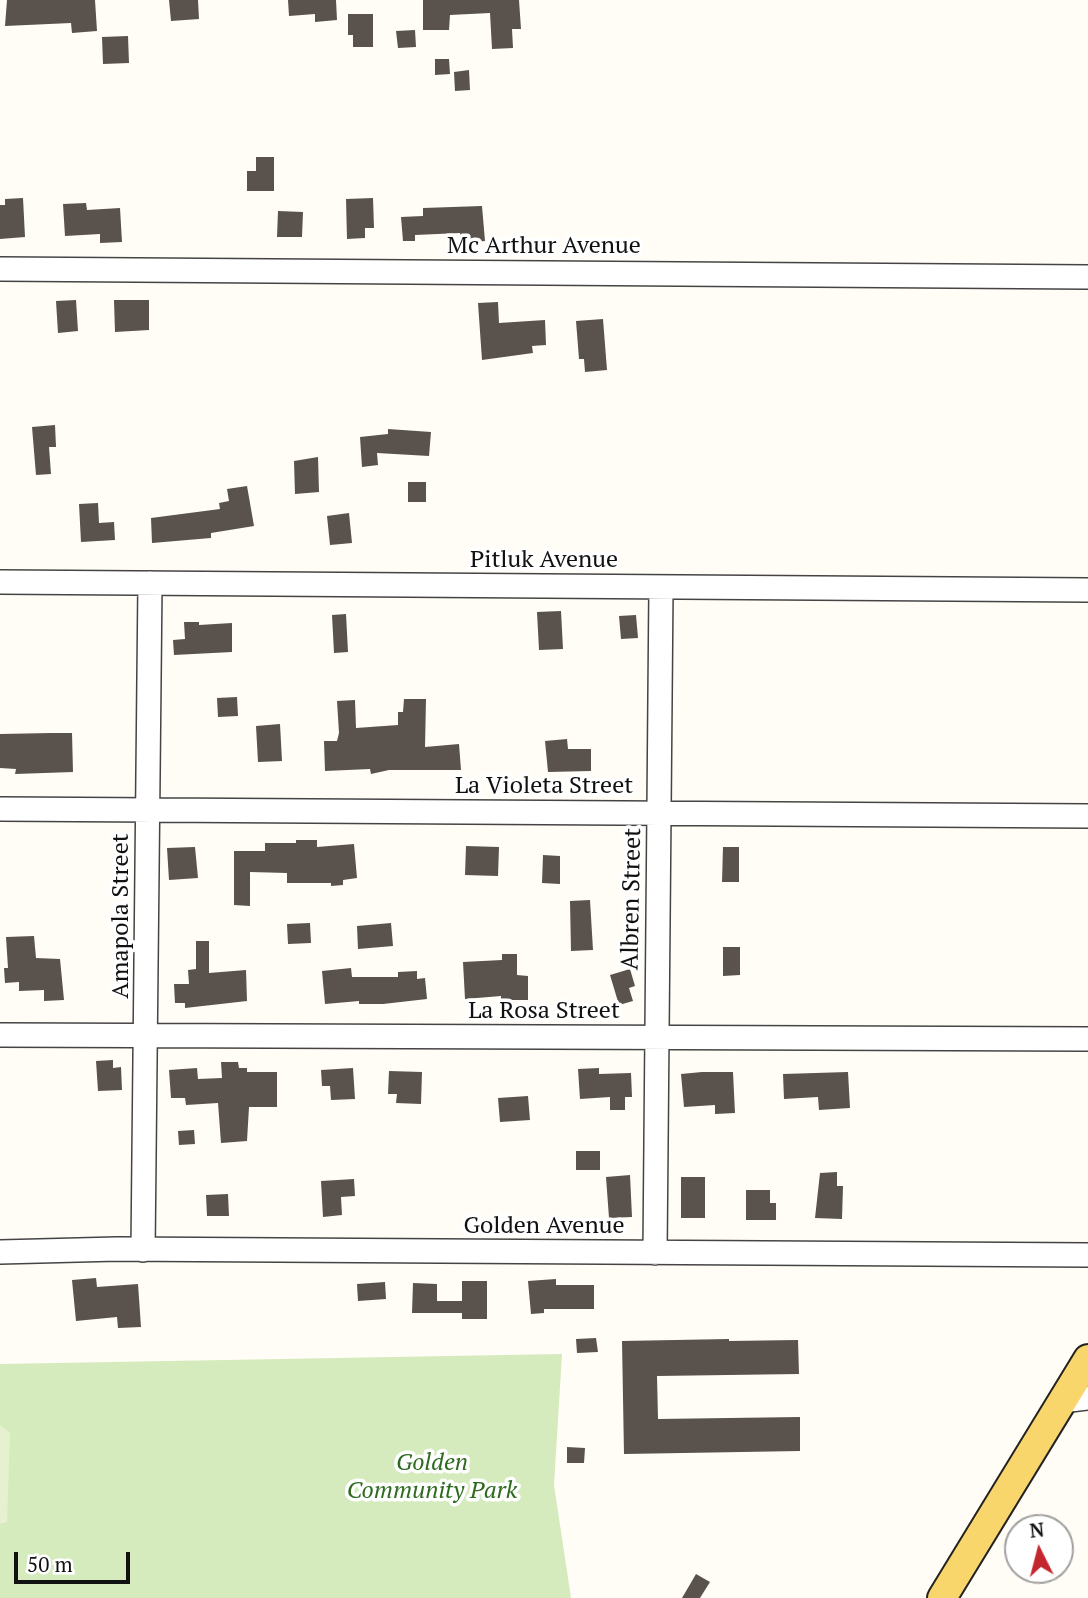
<!DOCTYPE html>
<html>
<head>
<meta charset="utf-8">
<style>
	body { margin:0 }
	#map { position:relative; width:1088px; height:1598px; overflow:hidden; background:#fffdf5; font-family:"PT Serif",serif }
	canvas { display:block }
	.north { position:absolute; left:1004px; top:1514px; width:70px; height:70px; box-sizing:border-box; background:#fff; border:2px solid #a0a0a0; border-radius:50%; rotate:354deg; font-size:19px; font-weight:700; line-height:28px; text-align:center; color:#111 }
	.north::after { content:''; display:block; margin:auto; width:24px; height:32px; background:#c4262e; clip-path:polygon(50% 0,100% 100%,50% 72%,0 100%) }
	.scale { position:absolute; left:14px; top:1552px; width:116px; height:32px; box-sizing:border-box; border:4px solid #111; border-top:0; padding-left:9px; font-size:21px; line-height:24px; white-space:nowrap; color:#111; -webkit-text-stroke:5px #fff; paint-order:stroke }
</style>
</head>
<body>
<div id="map">
<canvas width="1088" height="1598"></canvas>
<div class="north">N</div>
<div class="scale">50 m</div>
</div>
<script>
const ctx = document.querySelector('canvas').getContext('2d');
ctx.lineJoin = 'round';
function paint(path, color) {
  ctx.fillStyle = color;
  ctx.fill(path, 'evenodd');
}
function toPath(rows) {
  const path = new Path2D();
  for (const r of rows) {
    path.moveTo(r[0], r[1]);
    for (let i = 2; i < r.length; i += 2) path.lineTo(r[i], r[i + 1]);
  }
  return path;
}
function trace(path, color, width, dash) {
  ctx.strokeStyle = color;
  ctx.lineWidth = width;
  ctx.lineCap = dash ? 'butt' : 'round';
  ctx.setLineDash(dash || []);
  ctx.stroke(path);
}
function label(font, color, halo, rows, align = 'center') {
  ctx.font = font + ' "PT Serif",serif';
  ctx.lineWidth = 7;
  ctx.setLineDash([]);
  ctx.textBaseline = 'middle';
  ctx.strokeStyle = halo;
  ctx.fillStyle = color;
  for (const [text, x, y, turn = 0] of rows) {
    ctx.save();
    ctx.translate(x, y);
    ctx.rotate((+turn || 0) * Math.PI / 180);
    ctx.textAlign = isNaN(turn) ? turn : align;
    if (halo) ctx.strokeText(text, 0, 0);
    ctx.fillText(text, 0, 0);
    ctx.restore();
  }
}
const green = toPath([
	[562,1354,554,1485,571,1598,0,1598,0,1364]
]);
const pitch = toPath([
	[0,1425,10,1433,7,1522,0,1524]
]);
const building = toPath([
	[7,0,95,0,97,31,72,33,71,23,5,26],
	[169,0,198,0,199,19,171,21],
	[288,0,336,0,337,20,315,22,315,14,289,16],
	[423,0,519,0,521,29,512,29,513,48,492,49,490,13,450,15,449,30,423,30],
	[348,14,373,14,373,47,353,47,353,35,348,35],
	[415,30,416,47,398,48,396,31],
	[128,36,129,63,103,64,102,37],
	[435,59,449,59,450,74,435,75],
	[469,70,470,90,455,91,454,72],
	[256,157,274,157,274,191,247,191,247,171,256,171],
	[23,198,25,237,0,239,0,205,5,205,5,199],
	[373,198,374,228,365,228,365,238,347,239,346,199],
	[86,203,87,210,120,208,122,242,100,243,100,234,65,236,63,204],
	[482,206,485,241,461,243,460,233,415,235,415,241,403,241,401,217,423,216,423,208],
	[278,211,303,212,302,237,277,237],
	[76,300,78,331,58,333,56,301],
	[114,300,149,300,149,330,115,332],
	[498,302,499,323,545,320,546,345,532,346,533,353,482,360,478,303],
	[603,319,607,370,585,372,584,359,579,359,576,321],
	[55,425,56,447,49,447,51,474,36,475,32,427],
	[388,429,431,432,429,456,377,453,378,465,362,467,360,437,388,434],
	[318,457,319,492,295,494,294,461],
	[408,482,426,482,426,502,408,502],
	[247,486,254,526,211,533,211,538,152,543,151,518,220,509,219,503,229,501,227,489],
	[98,503,99,523,114,522,115,540,81,542,79,504],
	[349,513,352,543,330,545,327,516],
	[561,611,563,649,539,650,537,612],
	[346,614,348,652,334,653,332,615],
	[636,615,638,638,621,639,619,616],
	[184,622,199,622,199,625,232,623,232,652,174,655,173,640,185,639],
	[237,697,238,716,218,717,217,698],
	[404,699,426,699,425,747,459,744,461,770,389,770,371,774,370,769,325,771,324,741,337,741,339,733,337,701,355,700,356,728,398,725,398,712,403,712],
	[280,724,282,761,258,762,256,726],
	[51,733,72,733,73,772,15,774,16,769,0,768,0,734],
	[567,739,568,749,591,749,591,771,548,772,545,741],
	[296,840,317,840,317,847,354,844,357,878,343,880,343,885,331,886,331,883,287,883,287,873,250,872,250,906,234,905,234,851,265,851,265,843,296,843],
	[466,846,499,847,498,876,465,875],
	[195,847,198,878,169,880,167,848],
	[723,847,739,847,739,882,722,882],
	[543,855,560,856,560,884,542,883],
	[590,900,593,950,571,951,570,901],
	[310,923,311,943,288,944,287,924],
	[391,923,393,946,358,949,357,926],
	[34,936,36,958,60,959,64,1000,44,1001,44,990,19,991,19,982,5,983,4,968,8,968,6,937],
	[196,941,209,941,209,973,246,970,247,1001,185,1008,185,1003,175,1003,174,984,189,984,188,970,196,969],
	[723,947,740,947,740,975,723,976],
	[502,954,517,954,517,975,528,976,528,1000,501,1000,501,996,465,999,463,962,502,960],
	[351,968,352,977,398,977,398,972,417,971,417,979,425,978,427,999,383,1004,359,1004,359,1001,325,1004,322,971],
	[630,969,635,986,629,988,633,1001,619,1005,610,975],
	[113,1060,113,1068,121,1067,122,1090,98,1091,96,1061],
	[221,1062,238,1062,239,1068,247,1068,247,1072,277,1072,277,1107,249,1107,247,1141,221,1143,218,1103,186,1105,185,1098,171,1098,169,1070,197,1068,198,1079,222,1078],
	[353,1068,355,1099,331,1100,330,1086,322,1086,321,1070],
	[599,1068,599,1074,631,1073,632,1097,625,1097,625,1110,610,1110,610,1097,580,1099,578,1069],
	[389,1071,422,1072,421,1104,396,1103,397,1094,388,1094],
	[702,1072,733,1072,735,1113,715,1114,715,1105,684,1107,681,1074],
	[848,1072,850,1108,819,1110,818,1097,784,1099,783,1074],
	[528,1096,530,1120,500,1122,498,1098],
	[194,1130,195,1144,179,1145,178,1131],
	[576,1151,600,1151,600,1170,576,1170],
	[837,1172,837,1186,843,1186,842,1219,815,1218,820,1173],
	[630,1175,632,1217,609,1218,606,1177],
	[681,1177,705,1177,705,1218,681,1218],
	[354,1179,355,1196,341,1197,342,1215,323,1217,321,1181],
	[746,1190,770,1190,770,1203,776,1203,776,1220,746,1220],
	[228,1194,229,1216,207,1216,206,1195],
	[96,1278,97,1287,138,1284,141,1327,118,1328,117,1317,76,1321,72,1280],
	[556,1279,556,1285,594,1285,594,1309,544,1309,544,1313,531,1314,528,1281],
	[462,1281,487,1281,487,1319,462,1319,462,1313,412,1313,413,1283,437,1284,437,1301,462,1301],
	[385,1282,386,1299,358,1301,357,1284],
	[596,1338,598,1352,577,1353,576,1339],
	[729,1339,729,1341,798,1340,799,1374,657,1376,658,1419,800,1417,800,1451,624,1454,622,1341],
	[567,1447,585,1448,584,1463,567,1463],
	[696,1574,710,1582,700,1598,682,1598]
]);
const minor = toPath([
	[0,269,1088,277],
	[0,582,1088,590],
	[0,809,1088,816],
	[0,1035,1088,1039],
	[143,1250,150,583],
	[0,1252,117,1249,1088,1255],
	[655,1253,661,587],
	[1062,1401,1088,1398]
]);
const major = toPath([
	[942,1598,1088,1359]
]);
const streetNames = [
	["Mc Arthur Avenue",544,246],
	["Pitluk Avenue",544,560],
	["La Violeta Street",544,786],
	["Albren Street",632,899,-89],
	["Amapola Street",121,916,-90],
	["La Rosa Street",544,1011],
	["Golden Avenue",544,1226]
];
const parkNames = [
	["Golden",432,1463],
	["Community Park",432,1491]
];
paint(green, '#d5ebbd');
paint(pitch, '#e6f2cf');
paint(building, '#5a524d');
trace(minor, '#444', 26);
trace(major, '#222', 32);
trace(minor, '#fff', 23);
trace(major, '#f9d66b', 28);
label('24px', '#111', '#fff', streetNames);
label('italic 24px', '#2f6b1f', '#fff', parkNames);
</script>
</body>
</html>
